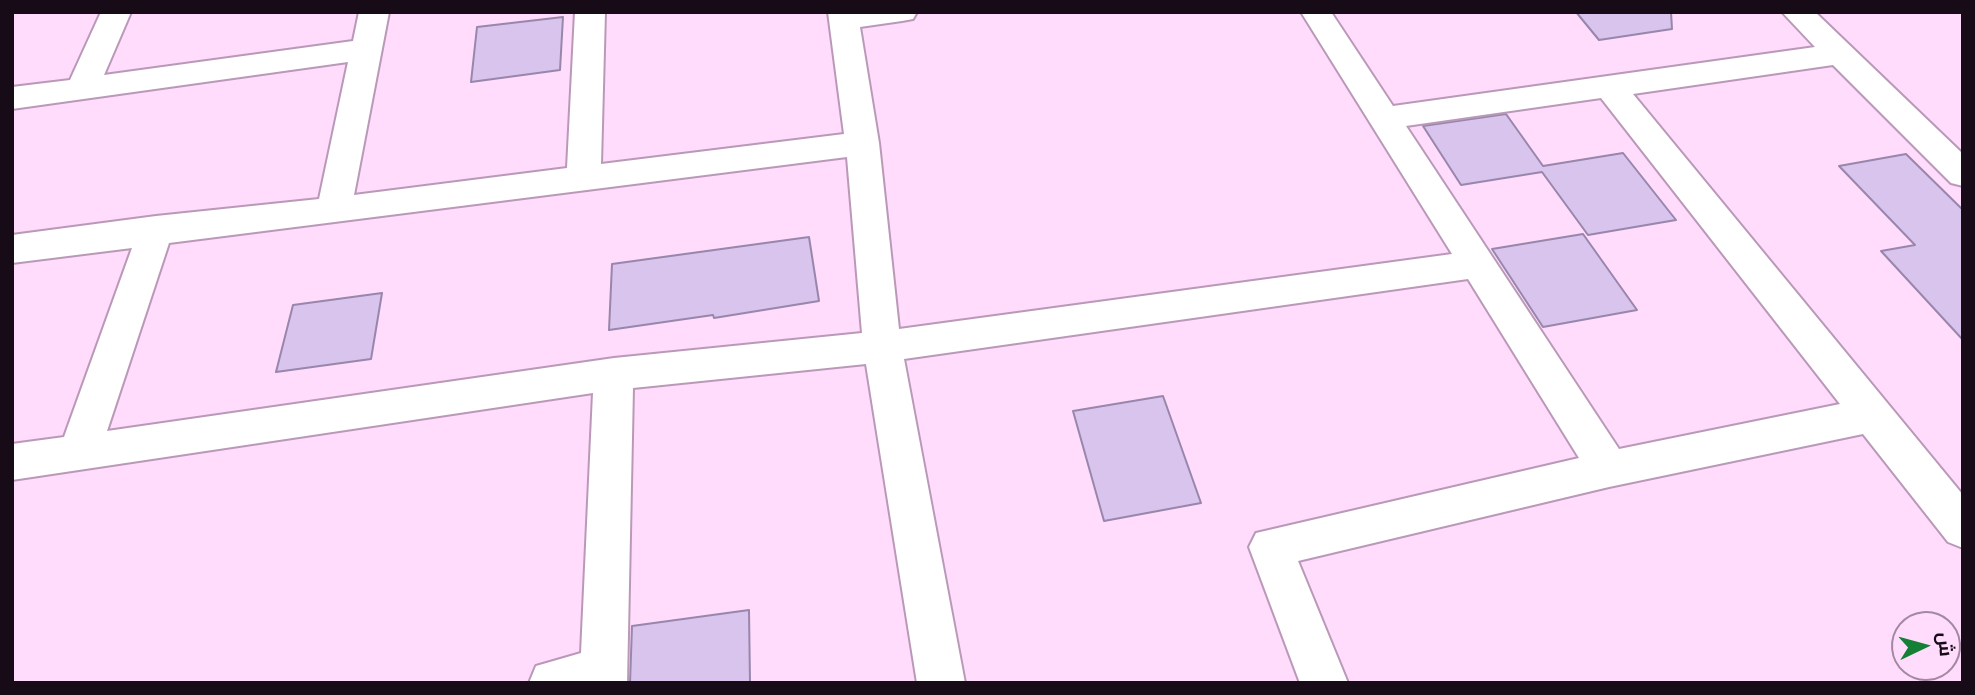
<!DOCTYPE html>
<html>
<head>
<meta charset="utf-8">
<style>
	body { margin:0 }
	#map { position:relative; width:1975px; height:695px; overflow:hidden; background:#ffdbfc; font-family:"Fira Sans",Cairo,sans-serif }
	canvas { display:block }
	.frame { position:absolute; inset:0; border:14px solid #170b17; pointer-events:none }
	.north { position:absolute; left:1891px; top:611px; width:70px; height:70px; box-sizing:border-box; background:#ffdbfc; border:2px solid #a288a0; border-radius:50%; rotate:85deg; font-size:19px; font-weight:700; line-height:28px; text-align:center; color:#170b17 }
	.north::after { content:''; display:block; margin:auto; width:24px; height:32px; background:#148036; clip-path:polygon(50% 0,100% 100%,50% 72%,0 100%) }
</style>
</head>
<body>
<div id="map">
<canvas width="1975" height="695"></canvas>
<div class="frame"></div>
<div class="north">ش</div>
</div>
<script>
const ctx = document.querySelector('canvas').getContext('2d');
ctx.lineJoin = 'round';
function paint(path, color) {
  ctx.fillStyle = color;
  ctx.fill(path, 'evenodd');
}
function toPath(rows) {
  const path = new Path2D();
  for (const r of rows) {
    path.moveTo(r[0], r[1]);
    for (let i = 2; i < r.length; i += 2) path.lineTo(r[i], r[i + 1]);
  }
  return path;
}
function trace(path, color, width, dash) {
  ctx.strokeStyle = color;
  ctx.lineWidth = width;
  ctx.lineCap = dash ? 'butt' : 'round';
  ctx.setLineDash(dash || []);
  ctx.stroke(path);
}
const building = toPath([
	[1576,12,1671,12,1672,29,1599,40,1576,12],
	[563,17,560,70,471,82,477,27,563,17],
	[1506,114,1543,166,1623,153,1676,220,1588,235,1542,172,1461,185,1423,126,1506,114],
	[1906,154,1963,210,1963,340,1881,251,1915,245,1839,166,1906,154],
	[1583,234,1637,310,1543,327,1492,249,1583,234],
	[809,237,819,301,714,318,713,315,609,330,612,264,809,237],
	[382,293,371,359,276,372,293,305,382,293],
	[1163,396,1201,503,1104,521,1073,411,1163,396],
	[749,610,750,683,630,683,632,626,749,610]
]);
const minor = toPath([
	[101,12,131,12,104,75,353,41,359,12,389,12,354,195,567,168,575,12,605,12,601,164,844,134,828,12,917,12,913,19,902,21,860,27,879,143,899,329,1452,254,1301,12,1331,12,1393,106,1815,47,1782,12,1815,12,1963,154,1963,186,1951,183,1833,65,1633,94,1963,495,1963,548,1948,542,1863,434,1609,487,1298,561,1348,683,1300,683,1249,547,1256,533,1579,458,1468,279,904,359,965,683,917,683,866,364,633,388,627,683,529,683,536,666,581,653,593,393,12,480,12,444,64,437,132,248,12,263,12,235,156,216,319,199,348,62,12,109,12,87,70,80,101,12],
	[1601,98,1840,404,1619,449,1406,126,1601,98],
	[847,157,862,333,614,358,107,431,169,243,847,157]
]);
paint(building, '#d8c4ec');
trace(building, '#9986ab', 2);
trace(minor, '#ba99b8', 4);
paint(minor, '#fff');
</script>
</body>
</html>
